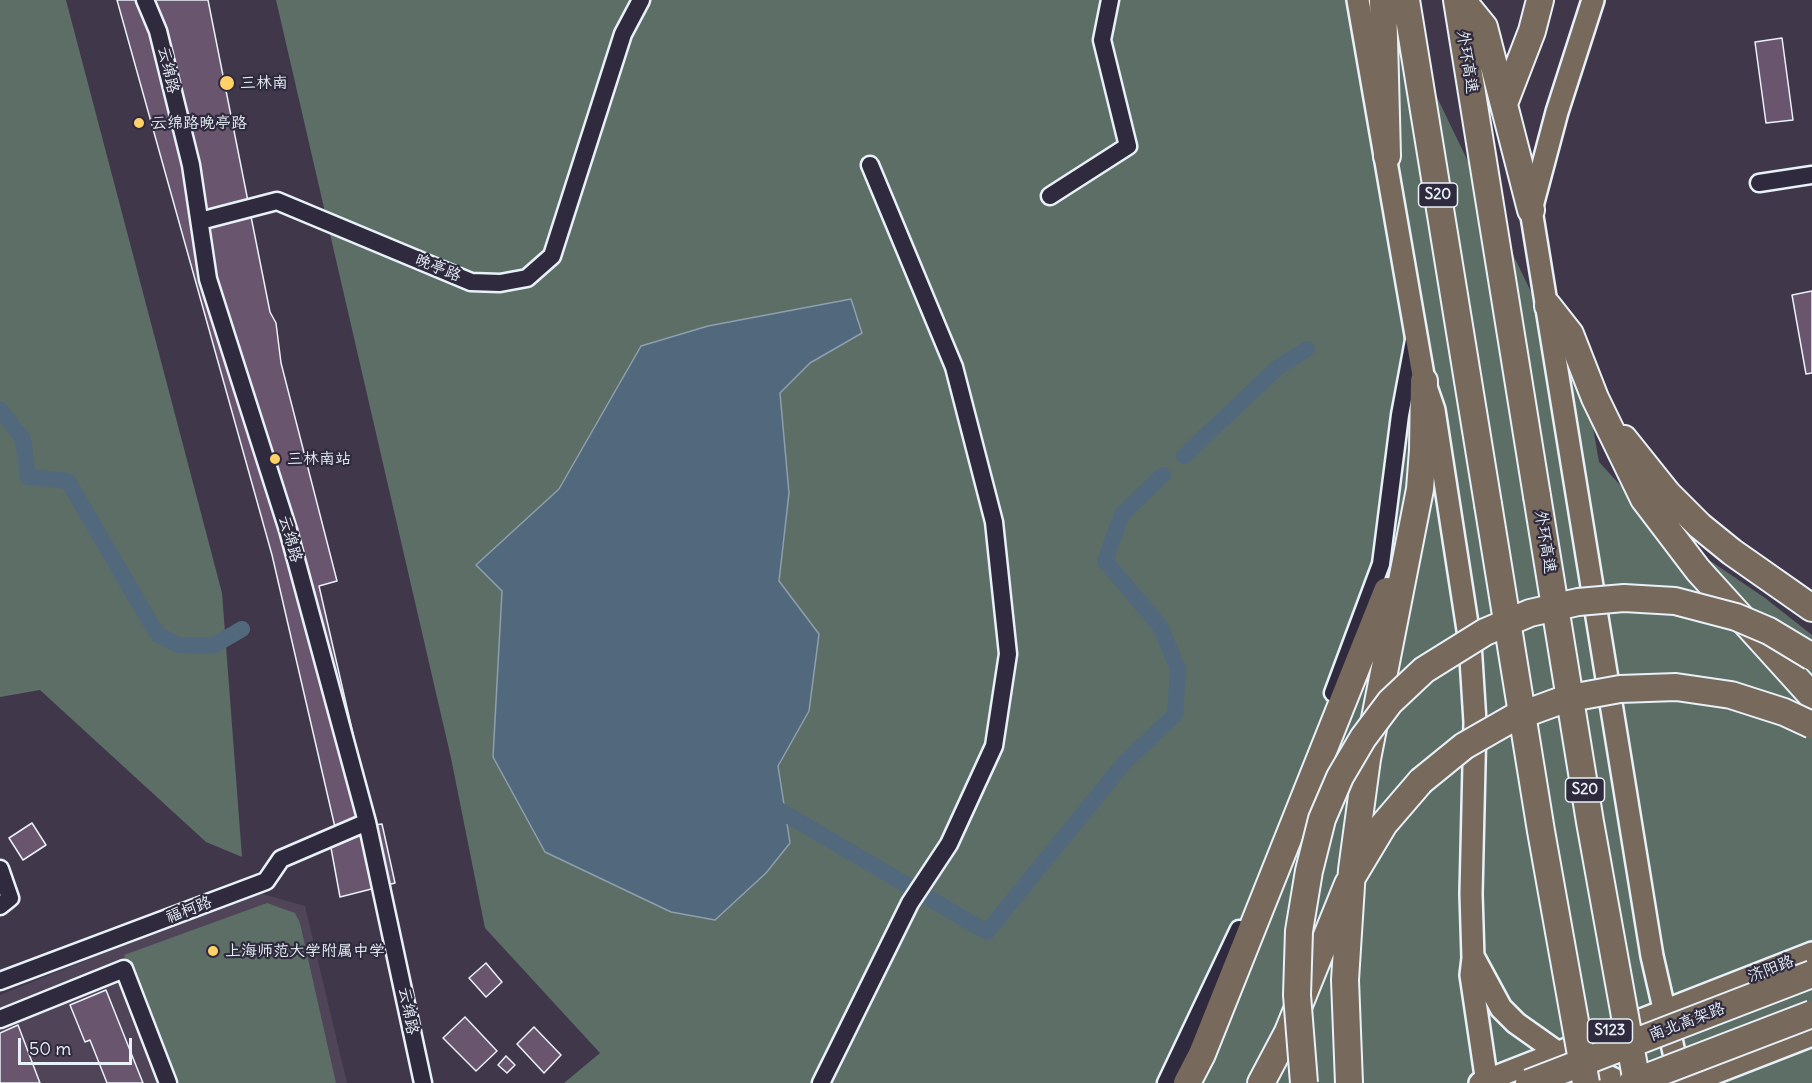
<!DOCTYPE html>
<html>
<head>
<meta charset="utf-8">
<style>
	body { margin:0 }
	#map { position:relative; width:1812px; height:1083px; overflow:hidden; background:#40374b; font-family:Delius,sans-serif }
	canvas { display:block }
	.scale { position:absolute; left:18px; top:1038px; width:114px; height:27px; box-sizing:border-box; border:3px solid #e8f1f8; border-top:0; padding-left:8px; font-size:18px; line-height:21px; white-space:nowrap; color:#e8f1f8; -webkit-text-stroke:4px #2f2a3d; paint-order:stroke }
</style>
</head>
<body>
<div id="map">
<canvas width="1812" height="1083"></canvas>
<div class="scale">50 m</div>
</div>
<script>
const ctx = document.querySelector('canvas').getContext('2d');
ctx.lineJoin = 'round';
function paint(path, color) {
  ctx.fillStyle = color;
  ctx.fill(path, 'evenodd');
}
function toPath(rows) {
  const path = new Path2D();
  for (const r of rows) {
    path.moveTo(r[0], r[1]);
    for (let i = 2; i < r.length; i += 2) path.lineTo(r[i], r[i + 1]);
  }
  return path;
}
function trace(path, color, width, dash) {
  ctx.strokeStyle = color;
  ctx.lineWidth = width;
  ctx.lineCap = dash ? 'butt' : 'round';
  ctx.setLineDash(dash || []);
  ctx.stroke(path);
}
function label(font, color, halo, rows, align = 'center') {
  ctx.font = font + ' Delius,"LXGW WenKai TC",sans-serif';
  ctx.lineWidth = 4.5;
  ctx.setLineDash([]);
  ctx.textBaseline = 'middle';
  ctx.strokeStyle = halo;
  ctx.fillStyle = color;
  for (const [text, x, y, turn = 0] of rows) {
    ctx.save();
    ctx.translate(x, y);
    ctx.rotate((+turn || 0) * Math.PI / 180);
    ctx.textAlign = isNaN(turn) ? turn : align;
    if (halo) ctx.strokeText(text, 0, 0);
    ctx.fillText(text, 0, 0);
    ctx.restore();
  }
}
const built = toPath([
	[256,892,305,906,347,1083,0,1083,0,995]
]);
const green = toPath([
	[0,0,66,0,222,593,242,857,206,842,40,690,0,697],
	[276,0,1390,0,1591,416,1599,462,1656,524,1765,598,1812,635,1812,1083,564,1083,600,1053,485,928,451,758],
	[267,903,295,913,300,923,336,1083,175,1083,124,955]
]);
const water = toPath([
	[851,299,862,333,810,363,780,393,789,493,779,581,819,634,809,711,778,766,790,843,766,873,715,920,671,912,545,852,493,757,502,591,476,565,559,489,641,346,708,326,851,299]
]);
const canal = toPath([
	[0,409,23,439,28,477,68,481,157,634,178,645,213,646,242,629],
	[1184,456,1277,368,1307,349],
	[767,803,907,885],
	[929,898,987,932,1124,763,1175,715,1178,669,1160,626,1105,561,1122,514,1163,475]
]);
const building = toPath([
	[117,0,208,0,270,312,276,323,281,363,337,581,319,586,374,825,382,824,395,883,340,897,329,837,337,836,272,555,117,0],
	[1782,38,1793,120,1766,123,1755,42,1782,38],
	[1812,291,1812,373,1806,374,1792,295,1812,291],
	[32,823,46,845,23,860,9,838,32,823],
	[486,963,502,982,486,997,469,978,486,963],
	[106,990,143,1083,107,1083,90,1040,85,1042,70,1005,106,990],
	[465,1017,497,1051,476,1071,443,1038,465,1017],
	[18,1025,40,1083,0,1083,0,1033,18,1025],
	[534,1027,561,1055,544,1073,517,1044,534,1027],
	[506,1056,515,1065,507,1073,498,1065,506,1056]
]);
const minor = toPath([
	[145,0,158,31,191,165,208,279,288,530,367,822,423,1083],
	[1759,183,1812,175],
	[1050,196,1128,146,1102,40,1110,0],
	[200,221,277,201,471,282,500,283,527,278,552,256,623,34,641,0],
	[1333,693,1381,564,1400,415,1414,340],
	[0,869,10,898,0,906],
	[0,981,266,881,281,859,367,822],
	[0,1019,124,969,168,1083],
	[821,1083,910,903,949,844,994,746,1008,654,994,522,954,367,870,165],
	[1166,1083,1239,929]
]);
const major = toPath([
	[1358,0,1424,381,1434,410,1470,643,1475,722,1471,894,1473,958,1471,975,1487,1083],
	[1593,0,1557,112,1531,210,1652,956,1681,1083],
	[1474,958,1501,1008,1516,1023,1557,1052,1622,1083],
	[1480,1083,1812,953],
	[1689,1083,1812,1035]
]);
const highway = toPath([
	[1383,0,1387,156],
	[1406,0,1488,504],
	[1457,0,1537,496],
	[1462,0,1484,27,1531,210],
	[1505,101,1532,31,1540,0],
	[1548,306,1570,334,1595,398,1644,499,1698,570,1812,696],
	[1624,439,1668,494,1700,526,1732,552,1812,608],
	[1187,1083,1202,1054,1387,591],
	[1261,1083,1288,1032,1348,884,1384,824,1421,781],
	[1349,1083,1345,980,1352,870,1367,759,1420,489,1423,450,1424,381]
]);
const highwayBridge = toPath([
	[1537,496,1590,822,1637,1083],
	[1488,504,1541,831,1586,1083],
	[1421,781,1464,746,1513,718,1565,699,1620,689,1676,687,1731,695,1784,712,1812,725],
	[1304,1083,1297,995,1299,931,1309,871,1322,819,1340,777,1363,738,1390,702,1424,670,1485,632,1530,613,1578,602,1624,598,1675,601,1736,617,1769,631,1812,657],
	[1529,1083,1812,974],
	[1632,1083,1812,1014]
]);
const markers = [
	[227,83,8,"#ffd166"],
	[139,123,6,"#ffd166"],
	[275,459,6,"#ffd166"],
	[213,951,6,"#ffd166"]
];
const shields = [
	[1438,195,39],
	[1585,790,39],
	[1610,1031,45]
];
const shieldNames = [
	["S20",1438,195],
	["S20",1585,790],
	["S123",1610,1031]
];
const streetNames = [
	["外环高速",1467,62,81],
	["云绵路",168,70,77],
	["晚亭路",438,268,22],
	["云绵路",290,539,74],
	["外环高速",1545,542,81],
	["福柯路",189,910,-21],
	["济阳路",1771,969,-21],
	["云绵路",408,1011,79],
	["南北高架路",1687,1022,-21]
];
const poiNames = [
	["三林南",240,83],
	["云绵路晚亭路",151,123],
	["三林南站",287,459],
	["上海师范大学附属中学",225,951]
];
paint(built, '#4f4458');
paint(green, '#5c6e66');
paint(water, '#52697d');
trace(water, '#8e9fae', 1.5);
trace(canal, '#52697d', 16);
paint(building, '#69556d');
trace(building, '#e8f1f8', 1.5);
trace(minor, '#e8f1f8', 21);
trace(major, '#e8f1f8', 26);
trace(highway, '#e8f1f8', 30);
trace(minor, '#2f2a3d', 16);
trace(major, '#77695c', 21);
trace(highway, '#77695c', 26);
trace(highwayBridge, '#e8f1f8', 30, []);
trace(highwayBridge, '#77695c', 26);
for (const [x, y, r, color] of markers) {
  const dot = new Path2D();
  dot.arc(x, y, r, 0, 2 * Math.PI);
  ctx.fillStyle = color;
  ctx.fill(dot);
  trace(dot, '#2f2a3d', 2);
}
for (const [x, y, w] of shields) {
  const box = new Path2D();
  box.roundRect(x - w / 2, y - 12, w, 24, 4.5);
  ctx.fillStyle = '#2f2a3d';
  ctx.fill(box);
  trace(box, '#e8f1f8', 1.5);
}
label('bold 15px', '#e8f1f8', null, shieldNames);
label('16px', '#e8f1f8', '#2f2a3d', streetNames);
label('16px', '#e8f1f8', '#2f2a3d', poiNames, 'left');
</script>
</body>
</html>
